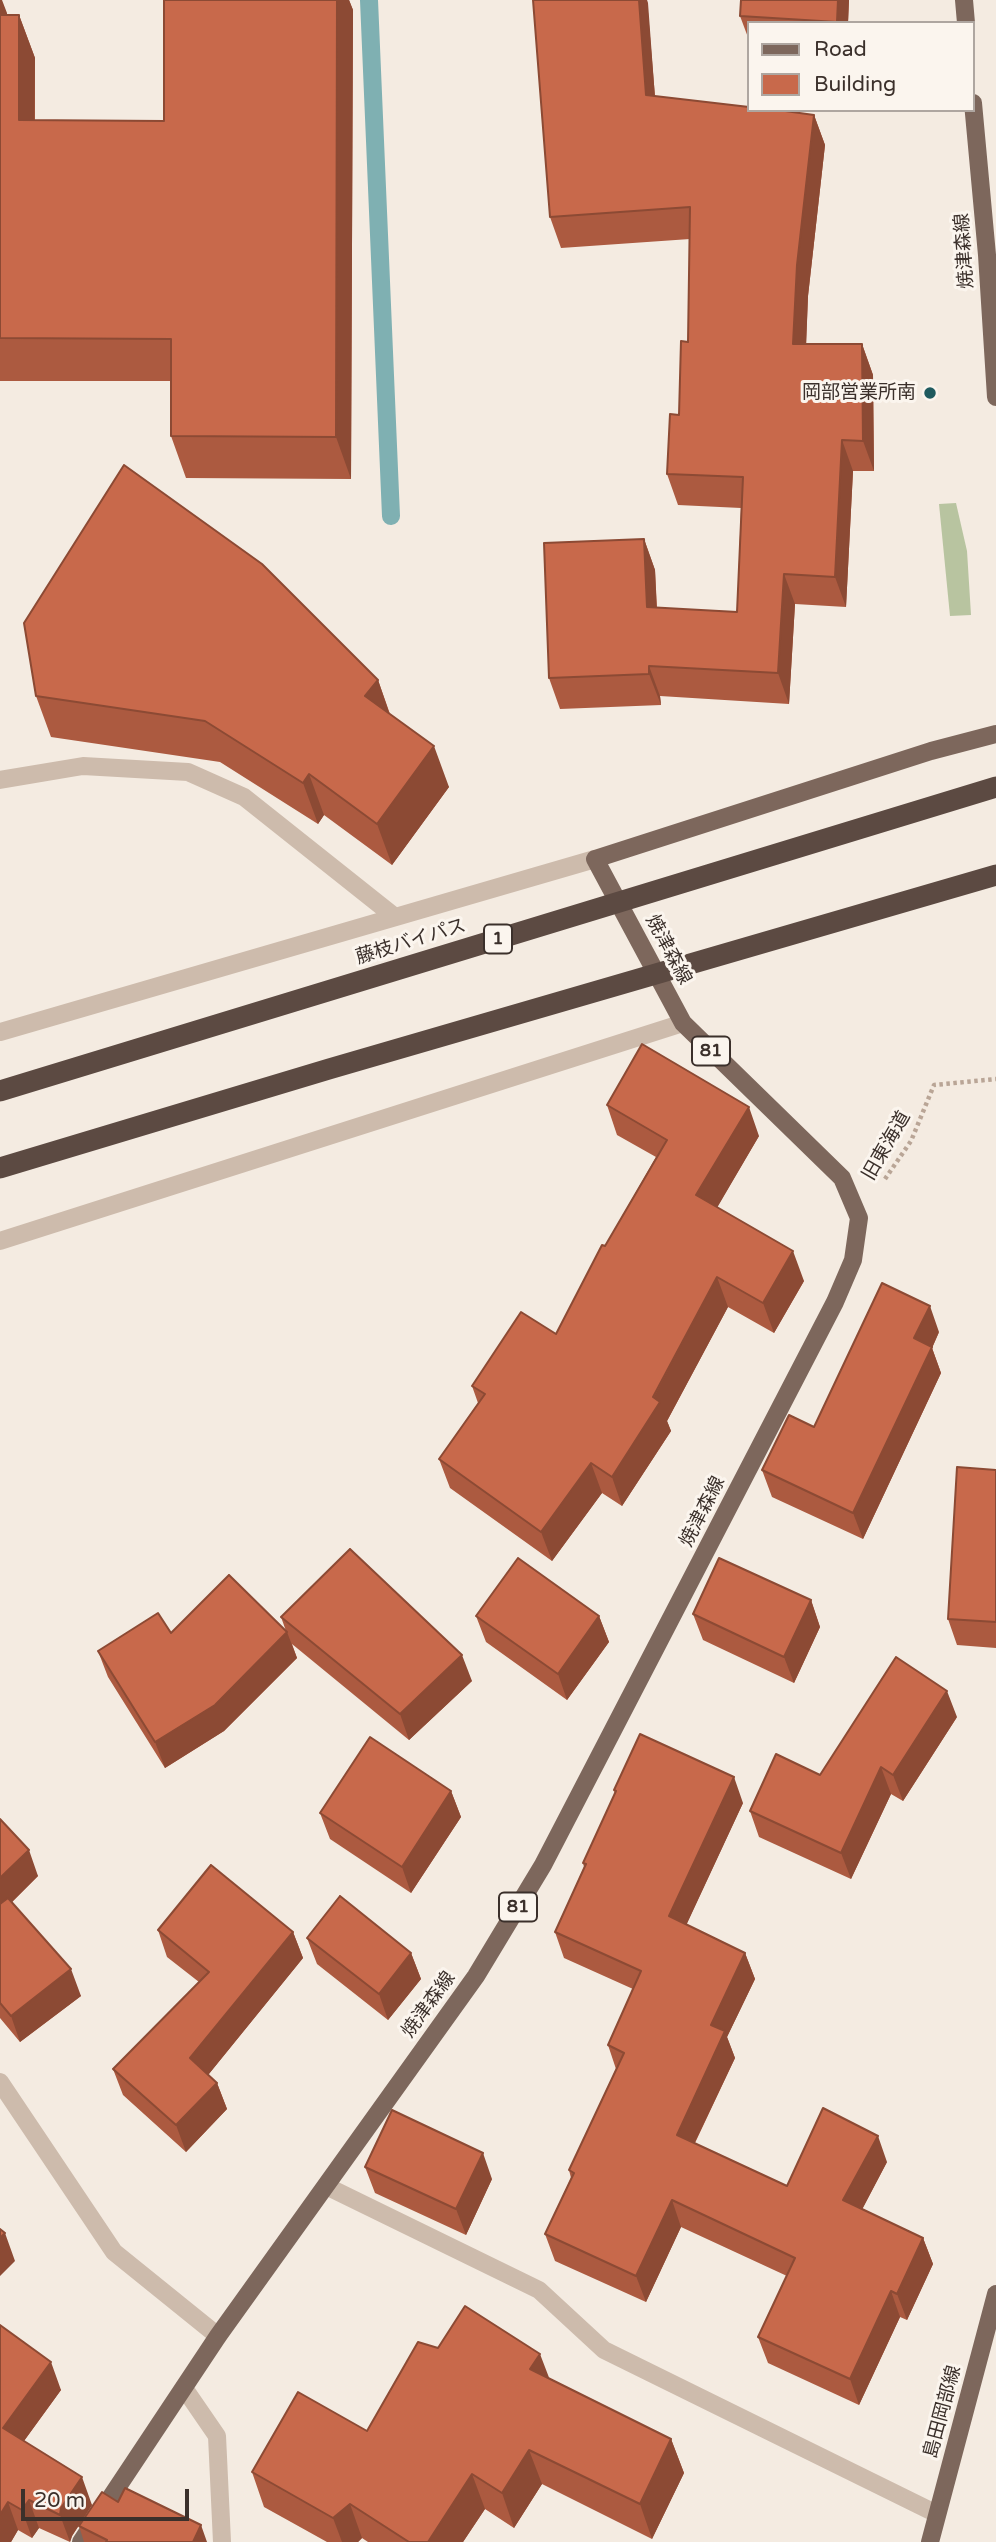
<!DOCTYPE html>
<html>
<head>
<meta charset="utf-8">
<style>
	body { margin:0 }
	#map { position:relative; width:996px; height:2542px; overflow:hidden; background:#f4ebe1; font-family:"Varela Round",sans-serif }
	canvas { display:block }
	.legend { position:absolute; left:747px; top:21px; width:228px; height:91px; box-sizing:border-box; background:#fbf5ee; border:2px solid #aea6a0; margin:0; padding:9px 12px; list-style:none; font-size:21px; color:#3b302b }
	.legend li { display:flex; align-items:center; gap:14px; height:35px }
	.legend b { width:35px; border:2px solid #aea6a0 }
	.scale { position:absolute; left:21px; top:2489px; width:168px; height:32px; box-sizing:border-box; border:4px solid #3b302b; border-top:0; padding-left:9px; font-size:21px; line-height:24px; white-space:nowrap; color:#3b302b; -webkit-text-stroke:5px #fbf5ee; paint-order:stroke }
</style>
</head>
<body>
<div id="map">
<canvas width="996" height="2542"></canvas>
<ul class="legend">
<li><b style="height:9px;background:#7d675c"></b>Road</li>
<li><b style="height:19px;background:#c8694b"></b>Building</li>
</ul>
<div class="scale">20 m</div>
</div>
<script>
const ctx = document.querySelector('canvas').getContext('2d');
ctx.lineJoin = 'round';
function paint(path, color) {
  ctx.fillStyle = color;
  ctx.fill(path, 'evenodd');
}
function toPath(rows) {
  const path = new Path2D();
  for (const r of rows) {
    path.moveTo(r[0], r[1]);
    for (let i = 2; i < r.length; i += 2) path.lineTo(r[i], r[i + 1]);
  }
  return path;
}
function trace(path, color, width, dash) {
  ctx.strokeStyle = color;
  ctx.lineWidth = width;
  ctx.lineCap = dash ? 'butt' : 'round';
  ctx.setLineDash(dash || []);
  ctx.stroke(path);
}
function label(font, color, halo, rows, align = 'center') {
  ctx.font = font + ' "Varela Round","Noto Sans JP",sans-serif';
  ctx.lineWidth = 6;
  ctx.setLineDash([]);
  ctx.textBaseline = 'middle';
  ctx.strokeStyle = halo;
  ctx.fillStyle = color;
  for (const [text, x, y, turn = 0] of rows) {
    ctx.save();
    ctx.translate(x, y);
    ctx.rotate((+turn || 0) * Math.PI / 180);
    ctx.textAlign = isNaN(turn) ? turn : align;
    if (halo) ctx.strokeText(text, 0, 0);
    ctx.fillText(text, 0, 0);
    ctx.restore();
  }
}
const green = toPath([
	[956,503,967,551,971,615,950,616,939,504]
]);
const stream = toPath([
	[369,0,391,516]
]);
const path = toPath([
	[885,1179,911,1141,934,1085,996,1079]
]);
const minor = toPath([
	[0,780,83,766,188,772,244,797,395,917],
	[0,1032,595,859],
	[0,1241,683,1023],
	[0,2082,114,2252,218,2336],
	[326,2186,539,2290,604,2350,937,2514],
	[184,2388,217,2436,222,2542]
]);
const major = toPath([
	[964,0,966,23],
	[973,103,987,255,996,397],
	[81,2542,218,2336,476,1976,543,1865,835,1302,853,1260,859,1218,842,1178,683,1023,595,859,931,751,996,734],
	[930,2542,996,2294]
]);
const highway = toPath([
	[0,1091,996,787],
	[0,1168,329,1069,996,875]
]);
const wall = toPath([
	[0,0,7,15,19,15,35,58,35,120,164,121,337,0,349,0,353,10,351,479,186,478,171,436,171,381,0,381],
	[533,0,647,0,655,96,814,115,825,145,808,296,806,344,862,344,873,375,874,471,853,471,846,607,795,604,789,704,660,696,661,705,560,709,549,678,644,539,655,570,657,608,737,612,741,508,678,505,667,474,679,415,688,342,690,239,561,248,550,217],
	[849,0,848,23,749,23,749,40,740,16],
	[378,680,390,714,449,787,392,865,324,815,318,824,220,762,51,737,36,696],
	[607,1105,759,1136,717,1207,804,1281,774,1333,728,1307,667,1421,671,1431,622,1506,602,1493,552,1561,450,1488,439,1459,478,1403,472,1386,556,1334,605,1246,656,1157,617,1135],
	[939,1332,932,1348,941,1373,863,1539,772,1497,762,1470,814,1427],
	[996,1470,996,1648,957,1645,948,1619],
	[811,1600,820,1627,794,1683,703,1640,693,1614],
	[476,1616,599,1616,609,1642,567,1700,486,1642],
	[281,1617,472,1681,409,1740,292,1644,297,1658,224,1731,165,1768,108,1677,98,1651,171,1633,286,1631],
	[957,1717,903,1801,891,1794,851,1879,759,1837,750,1811,820,1775],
	[614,1790,743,1803,686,1925,745,1953,755,1979,727,2037,735,2058,695,2143,787,2186,887,2162,862,2209,923,2238,933,2264,907,2320,900,2317,859,2405,768,2363,758,2337,787,2276,681,2227,646,2302,555,2261,545,2234,571,2178,569,2170,616,2069,608,2045,633,1989,564,1958,555,1932,584,1867,583,1863,615,1794],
	[451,1791,461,1817,411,1893,330,1839,320,1813],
	[0,1819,38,1876,12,1902,81,1996,20,2042,0,2018],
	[158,1930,293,1932,303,1958,208,2075,217,2083,227,2109,186,2152,123,2095,113,2069,199,1982,167,1957],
	[307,1938,411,1953,421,1979,388,2020,317,1964],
	[365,2167,492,2179,466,2235,375,2193],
	[0,2325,61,2390,24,2441,92,2505,72,2536,70,2542,39,2528,32,2538,18,2530,11,2542,0,2542],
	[549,2378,671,2439,684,2473,652,2539,542,2484,514,2528,485,2509,463,2542,368,2542,362,2538,358,2542,327,2542,264,2507,252,2472,367,2431],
	[118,2502,207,2542,84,2542,79,2526]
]);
const shadedWall = toPath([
	[0,0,2,0,7,13,6,58,0,40],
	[337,0,349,0,353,10,351,479,336,437],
	[639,0,647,0,648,3,657,125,646,95],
	[838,0,849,0,848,23,838,23],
	[19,15,35,58,34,163,19,120],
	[814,115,825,145,808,296,805,374,793,344,797,265],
	[862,344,873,375,874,471,863,441],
	[842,440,853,471,846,607,835,577],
	[644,539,655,570,658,638,647,607],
	[784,574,795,604,789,704,778,673],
	[649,666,660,696,661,705,649,674],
	[378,680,392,721,365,696],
	[434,746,449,787,392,865,377,824],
	[309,774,324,815,318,824,303,783],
	[749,1107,759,1136,707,1225,696,1195],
	[793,1251,804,1281,774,1333,763,1303],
	[717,1277,728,1307,667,1421,671,1431,622,1506,612,1477],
	[930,1306,939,1332,932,1348,941,1373,863,1539,853,1513,914,1338],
	[591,1463,602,1493,552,1561,541,1532],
	[811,1600,820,1627,794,1683,784,1657],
	[599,1616,609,1642,567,1700,558,1674],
	[287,1632,297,1658,224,1731,165,1768,155,1742],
	[462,1655,472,1681,409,1740,400,1714],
	[947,1691,957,1717,903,1801,893,1775],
	[881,1767,891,1794,851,1879,841,1853],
	[734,1777,743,1803,678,1943,669,1916],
	[451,1791,461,1817,411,1893,402,1867],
	[29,1850,38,1876,0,1914,0,1878],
	[293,1932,303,1958,200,2085,190,2058],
	[411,1953,421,1979,388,2020,379,1994],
	[745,1953,755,1979,727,2037,735,2058,686,2161,677,2135,711,2025],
	[71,1969,81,1996,20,2042,11,2016],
	[217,2083,227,2109,186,2152,176,2125],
	[878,2136,887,2162,853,2227,843,2200],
	[483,2153,492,2179,466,2235,456,2209],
	[672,2200,681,2227,646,2302,636,2276],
	[5,2233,15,2261,0,2276,0,2238],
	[923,2238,933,2264,907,2320,897,2294],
	[891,2291,900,2317,859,2405,850,2379],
	[540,2354,553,2388,530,2369],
	[51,2362,61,2390,13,2456,3,2428],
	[671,2439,684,2473,652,2539,640,2504],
	[529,2450,542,2484,514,2528,502,2493],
	[472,2474,485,2509,463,2542,428,2542],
	[82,2477,92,2505,72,2536,70,2542,60,2515,61,2508],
	[29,2500,39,2528,32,2538,22,2510],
	[8,2502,18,2530,11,2542,0,2542,0,2515],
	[350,2504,362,2538,358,2542,342,2542,333,2518],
	[201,2525,207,2542,193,2542]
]);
const building = toPath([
	[164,0,337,0,336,437,171,436,171,339,0,338,0,15,19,15,19,120,164,121,164,0],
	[533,0,639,0,646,95,749,107,749,110,778,110,814,115,797,265,793,344,862,344,863,441,842,440,835,577,784,574,778,673,649,666,649,674,549,678,544,543,644,539,647,607,737,612,743,477,667,474,670,414,679,415,681,341,688,342,690,207,550,217,533,0],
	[741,0,838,0,837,22,740,16,741,0],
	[124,465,262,564,378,680,365,696,434,746,377,824,309,774,303,783,205,721,36,696,24,623,124,465],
	[642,1044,749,1107,696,1195,793,1251,763,1303,717,1277,653,1397,660,1402,612,1477,591,1463,541,1532,439,1459,485,1394,472,1386,521,1312,556,1334,602,1245,605,1246,667,1140,607,1105,642,1044],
	[882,1283,930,1306,914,1338,932,1347,853,1513,762,1470,789,1415,814,1427,882,1283],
	[957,1467,996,1470,996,1622,948,1619,957,1467],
	[350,1549,462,1655,400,1714,281,1617,350,1549],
	[518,1558,599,1616,558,1674,476,1616,518,1558],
	[719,1558,811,1600,784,1657,693,1614,719,1558],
	[229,1575,287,1632,215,1705,155,1742,98,1651,158,1613,171,1633,229,1575],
	[896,1657,947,1691,893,1775,881,1767,841,1853,750,1811,776,1754,820,1775,896,1657],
	[640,1734,734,1777,669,1916,745,1953,711,2025,725,2031,677,2135,787,2186,823,2108,878,2136,843,2200,923,2238,897,2294,891,2291,850,2379,758,2337,795,2258,672,2200,636,2276,545,2234,574,2173,569,2170,624,2053,608,2045,641,1971,555,1932,586,1864,583,1863,616,1791,614,1790,640,1734],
	[370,1737,451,1791,402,1867,320,1813,370,1737],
	[0,1819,29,1850,0,1878,0,1819],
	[211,1865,293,1932,190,2058,217,2083,176,2125,113,2069,209,1972,158,1930,211,1865],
	[340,1896,411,1953,379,1994,307,1938,340,1896],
	[8,1898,71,1969,11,2016,0,2003,0,1904,8,1898],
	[392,2110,483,2153,456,2209,365,2167,392,2110],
	[0,2229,5,2233,0,2238,0,2229],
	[465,2306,540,2354,530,2369,671,2439,640,2504,529,2450,502,2493,472,2474,428,2542,409,2542,350,2504,333,2518,252,2472,298,2392,367,2431,418,2342,438,2348,465,2306],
	[0,2325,51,2362,3,2428,82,2477,61,2508,60,2515,29,2500,22,2510,8,2502,0,2515,0,2325],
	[125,2488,201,2525,193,2542,106,2542,107,2540,79,2526,102,2492,118,2502,125,2488]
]);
const markers = [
	[930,393,7,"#1f5a5e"]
];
const shields = [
	[498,939,28],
	[711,1051,38],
	[518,1907,38]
];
const shieldNames = [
	["1",498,939],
	["81",711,1051],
	["81",518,1907]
];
const streetNames = [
	["焼津森線",965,251,-94],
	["藤枝バイパス",411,942,-17],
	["焼津森線",668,950,62],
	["旧東海道",887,1146,-60],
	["焼津森線",703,1512,-63],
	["焼津森線",429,2005,-54],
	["島田岡部線",943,2412,-75]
];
const poiNames = [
	["岡部営業所南",916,393]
];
paint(green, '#b8c4a0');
trace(stream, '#7fb0b2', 18);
trace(path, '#b9a596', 4.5, [3.5, 3.5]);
trace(minor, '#cdbbac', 18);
trace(major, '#7d675c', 18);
trace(highway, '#5c4a42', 21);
paint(wall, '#ac5a40');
paint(shadedWall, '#8c4a34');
paint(building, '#c8694b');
trace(building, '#8c4a34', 2);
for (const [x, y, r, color] of markers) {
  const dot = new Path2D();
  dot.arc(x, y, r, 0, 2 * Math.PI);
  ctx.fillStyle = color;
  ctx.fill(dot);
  trace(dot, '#fbf5ee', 2.5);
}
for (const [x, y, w] of shields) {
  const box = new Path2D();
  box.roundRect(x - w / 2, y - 14.5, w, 29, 5);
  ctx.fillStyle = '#fbf5ee';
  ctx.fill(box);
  trace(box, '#3b302b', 2);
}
label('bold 18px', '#3b302b', null, shieldNames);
label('19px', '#3b302b', '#fbf5ee', streetNames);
label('19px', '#3b302b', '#fbf5ee', poiNames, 'right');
</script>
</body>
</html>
